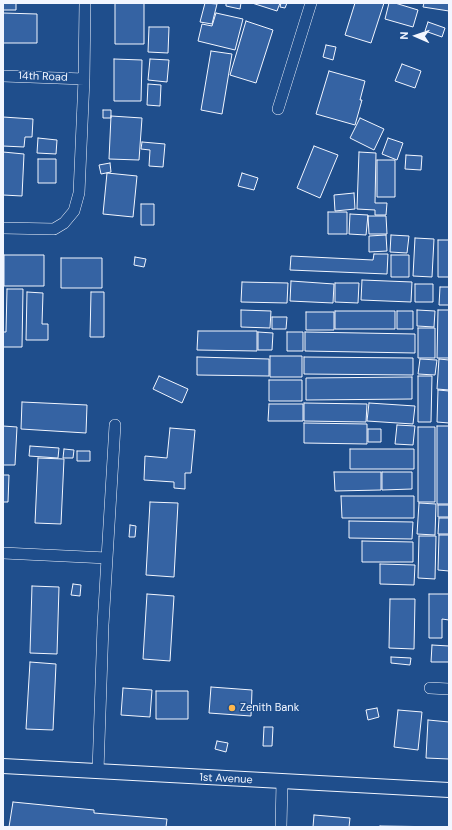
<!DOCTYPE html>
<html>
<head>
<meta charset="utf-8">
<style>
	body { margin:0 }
	#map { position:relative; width:452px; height:830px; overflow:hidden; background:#1f4e8c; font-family:"DM Sans",sans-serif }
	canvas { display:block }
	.frame { position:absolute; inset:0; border:4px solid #f2f6ff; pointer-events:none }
	.north { position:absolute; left:396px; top:16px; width:40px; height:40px; -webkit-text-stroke:3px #1f4e8c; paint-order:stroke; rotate:272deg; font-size:11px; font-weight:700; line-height:16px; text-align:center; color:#f2f6ff }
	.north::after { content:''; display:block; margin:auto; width:14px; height:18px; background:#f2f6ff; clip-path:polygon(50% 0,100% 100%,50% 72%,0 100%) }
</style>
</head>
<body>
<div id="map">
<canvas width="452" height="830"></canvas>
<div class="frame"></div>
<div class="north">N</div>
</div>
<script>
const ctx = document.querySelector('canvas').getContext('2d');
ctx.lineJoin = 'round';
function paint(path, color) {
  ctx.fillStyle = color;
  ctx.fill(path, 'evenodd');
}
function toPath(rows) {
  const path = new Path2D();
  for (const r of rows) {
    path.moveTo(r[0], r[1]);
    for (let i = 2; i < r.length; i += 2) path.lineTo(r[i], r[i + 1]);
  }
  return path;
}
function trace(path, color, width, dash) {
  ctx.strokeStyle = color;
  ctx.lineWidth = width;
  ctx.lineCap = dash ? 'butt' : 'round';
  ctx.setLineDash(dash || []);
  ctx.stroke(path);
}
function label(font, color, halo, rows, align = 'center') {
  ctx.font = font + ' "DM Sans",sans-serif';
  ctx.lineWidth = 3;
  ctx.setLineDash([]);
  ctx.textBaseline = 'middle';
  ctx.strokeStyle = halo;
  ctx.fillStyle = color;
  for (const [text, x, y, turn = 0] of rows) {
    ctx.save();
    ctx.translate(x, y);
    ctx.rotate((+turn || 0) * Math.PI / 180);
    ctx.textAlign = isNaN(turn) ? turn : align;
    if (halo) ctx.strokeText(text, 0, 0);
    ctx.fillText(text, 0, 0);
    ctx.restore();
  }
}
const building = toPath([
	[3,3,16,3,16,10,3,10,3,3],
	[115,3,144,3,144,44,115,44,115,3],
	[205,3,217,4,212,24,200,22,205,3],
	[226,3,241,3,240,9,226,6,226,3],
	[252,3,280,3,277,11,252,3],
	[281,3,287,3,285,8,280,7,281,3],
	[355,3,384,3,371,43,345,35,355,3],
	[389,3,395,3,418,10,413,27,385,19,389,3],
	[424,3,449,3,449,11,423,7,424,3],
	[3,13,37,14,37,43,3,43,3,13],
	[216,13,243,19,235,50,198,41,202,24,212,26,216,13],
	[246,21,273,30,256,83,230,75,246,21],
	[428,22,445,28,442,37,425,31,428,22],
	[149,27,169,27,168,53,148,52,149,27],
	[326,45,336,47,333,60,323,57,326,45],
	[211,51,232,54,222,114,201,110,211,51],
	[114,59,142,60,141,101,114,101,114,59],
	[150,59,169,60,167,82,148,80,150,59],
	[402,64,421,71,415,88,395,81,402,64],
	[329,71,365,81,360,100,362,100,355,125,316,114,329,71],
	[148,84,161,85,160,106,147,105,148,84],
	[103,110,111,110,111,118,103,118,103,110],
	[111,116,142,118,139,160,109,159,111,116],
	[3,117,33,119,32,137,25,137,24,147,3,146,3,117],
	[360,118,384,129,374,150,350,138,360,118],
	[38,138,57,140,56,154,37,153,38,138],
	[388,138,403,143,397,160,382,154,388,138],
	[142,142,165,144,163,167,149,166,150,150,141,149,142,142],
	[314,146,338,155,320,198,297,188,314,146],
	[3,152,24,154,22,196,3,195,3,152],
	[359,152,376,153,375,203,387,203,386,215,375,215,375,210,357,209,359,152],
	[406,155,422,156,421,170,405,169,406,155],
	[38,159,56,159,56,183,38,183,38,159],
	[377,160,395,160,395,197,377,197,377,160],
	[110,163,111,172,101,174,99,165,110,163],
	[107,173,137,176,133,217,103,214,107,173],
	[242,173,258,178,254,190,238,186,242,173],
	[354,193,355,209,335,211,334,195,354,193],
	[141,204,154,204,154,225,141,225,141,204],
	[328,212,347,212,347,234,328,234,328,212],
	[350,214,368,215,366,235,349,234,350,214],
	[368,216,386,216,387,234,369,234,368,216],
	[386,235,387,251,369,252,369,236,386,235],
	[391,235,409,236,407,253,390,252,391,235],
	[415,238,434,239,432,277,413,276,415,238],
	[438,240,449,240,449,277,438,277,438,240],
	[374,254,388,254,387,274,290,270,291,256,373,260,374,254],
	[4,255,44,255,44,286,4,286,4,255],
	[391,255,409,255,409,277,391,277,391,255],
	[135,257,146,259,144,267,134,265,135,257],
	[61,258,102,258,102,288,61,288,61,258],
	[362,280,412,282,411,302,361,300,362,280],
	[291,281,334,284,333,303,290,301,291,281],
	[242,282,288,283,287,303,241,302,242,282],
	[335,283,359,283,358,303,335,302,335,283],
	[415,284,433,284,433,302,415,302,415,284],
	[440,287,449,287,449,305,439,305,440,287],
	[7,289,23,289,22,347,3,347,3,332,6,332,7,289],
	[27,292,43,293,42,324,48,324,48,340,26,340,27,292],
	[91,292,104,292,104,337,90,337,91,292],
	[241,310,271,311,270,328,241,327,241,310],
	[417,310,435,311,434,327,417,326,417,310],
	[438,310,449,310,449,358,437,358,438,310],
	[335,311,395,311,395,329,335,329,335,311],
	[397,311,413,311,413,329,397,329,397,311],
	[306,312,334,312,334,330,306,330,306,312],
	[272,317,287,317,286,329,272,329,272,317],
	[418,328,435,328,435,358,418,358,418,328],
	[198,331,257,331,257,351,197,350,198,331],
	[258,332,273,333,272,350,258,350,258,332],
	[287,332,303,332,303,351,287,351,287,332],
	[305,332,415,334,415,353,305,351,305,332],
	[270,356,302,356,302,377,270,377,270,356],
	[197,357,269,359,269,376,197,375,197,357],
	[304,357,413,358,413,375,304,374,304,357],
	[420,359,437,360,435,375,418,374,420,359],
	[439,359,449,360,449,390,437,389,439,359],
	[159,376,188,389,182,403,153,389,159,376],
	[418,376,432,376,431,422,418,422,418,376],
	[412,377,412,399,306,400,306,378,412,377],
	[269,380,302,380,302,401,269,401,269,380],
	[438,390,449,391,449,423,437,422,438,390],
	[22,402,87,405,86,433,21,429,22,402],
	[304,403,367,404,366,422,304,421,304,403],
	[369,403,415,406,413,424,367,421,369,403],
	[269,404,303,404,303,421,268,421,269,404],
	[304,423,367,424,367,444,304,443,304,423],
	[397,425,415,426,413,445,395,444,397,425],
	[3,426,17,427,15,465,3,465,3,426],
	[437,426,449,426,449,504,437,504,437,426],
	[418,427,435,427,435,502,418,502,418,427],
	[170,428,195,430,191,473,185,473,185,489,174,488,174,482,144,480,145,456,167,458,170,428],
	[368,429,381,429,381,442,368,442,368,429],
	[30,446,59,448,58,458,29,456,30,446],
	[64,449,74,450,73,458,63,458,64,449],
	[350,449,414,449,414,469,350,469,350,449],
	[77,451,90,451,90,461,77,461,77,451],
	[38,458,64,459,61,524,35,523,38,458],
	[334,472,381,472,381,490,335,491,334,472],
	[382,472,412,472,412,489,382,490,382,472],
	[3,475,9,475,8,502,3,502,3,475],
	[341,496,414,496,414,518,342,518,341,496],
	[150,502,178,503,174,577,146,575,150,502],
	[419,503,436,504,435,535,417,534,419,503],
	[438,505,449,505,449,517,438,517,438,505],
	[439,518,449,518,449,534,438,534,439,518],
	[349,521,413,522,412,539,349,538,349,521],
	[130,525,136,526,135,537,129,537,130,525],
	[439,535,449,535,449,571,438,570,439,535],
	[419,536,436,536,435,579,418,578,419,536],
	[362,541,413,542,413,562,362,562,362,541],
	[380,564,415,565,414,585,380,584,380,564],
	[73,584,81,585,80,596,71,595,73,584],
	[32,586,59,587,57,654,30,653,32,586],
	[147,594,174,596,170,661,143,659,147,594],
	[429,594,449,594,449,620,442,619,442,638,429,638,429,594],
	[390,599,415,599,414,649,389,648,390,599],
	[432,645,449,646,449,662,431,662,432,645],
	[391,657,411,658,410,665,391,663,391,657],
	[30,662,56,664,53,730,26,729,30,662],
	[211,687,252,690,251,716,209,713,211,687],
	[123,688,152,690,150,717,121,715,123,688],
	[156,691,188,691,188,719,156,719,156,691],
	[377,708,379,717,368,720,366,710,377,708],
	[398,710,422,712,418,750,394,747,398,710],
	[428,720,449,722,449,759,426,758,428,720],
	[264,727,273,727,272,746,263,746,264,727],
	[217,741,228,743,226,752,215,749,217,741],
	[13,802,94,810,94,813,167,819,166,827,9,827,13,802],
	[314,815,350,818,349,827,313,827,314,815],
	[380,826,449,827,380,827,380,826]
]);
const minor = toPath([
	[3,76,84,79],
	[278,109,311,3],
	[3,228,54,229,64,223,74,211,79,193,84,79,85,3],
	[3,553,107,558],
	[430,688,449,689],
	[98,771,103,625,115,425],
	[281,827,282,782]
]);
const tertiary = toPath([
	[3,766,449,790]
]);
const markers = [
	[232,708,4,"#ffb74d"]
];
const streetNames = [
	["14th Road",43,77,2],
	["1st Avenue",226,779,3]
];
const poiNames = [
	["Zenith Bank",240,708]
];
paint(building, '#3563a3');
trace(building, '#f2f6ff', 1);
trace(minor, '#f2f6ff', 12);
trace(tertiary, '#f2f6ff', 16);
trace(minor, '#1f4e8c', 11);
trace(tertiary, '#1f4e8c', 14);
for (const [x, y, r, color] of markers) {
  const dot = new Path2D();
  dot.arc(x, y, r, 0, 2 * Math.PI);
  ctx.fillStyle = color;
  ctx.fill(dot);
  trace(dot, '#1f4e8c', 1.5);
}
label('11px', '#f2f6ff', '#1f4e8c', streetNames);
label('11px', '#f2f6ff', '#1f4e8c', poiNames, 'left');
</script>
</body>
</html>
